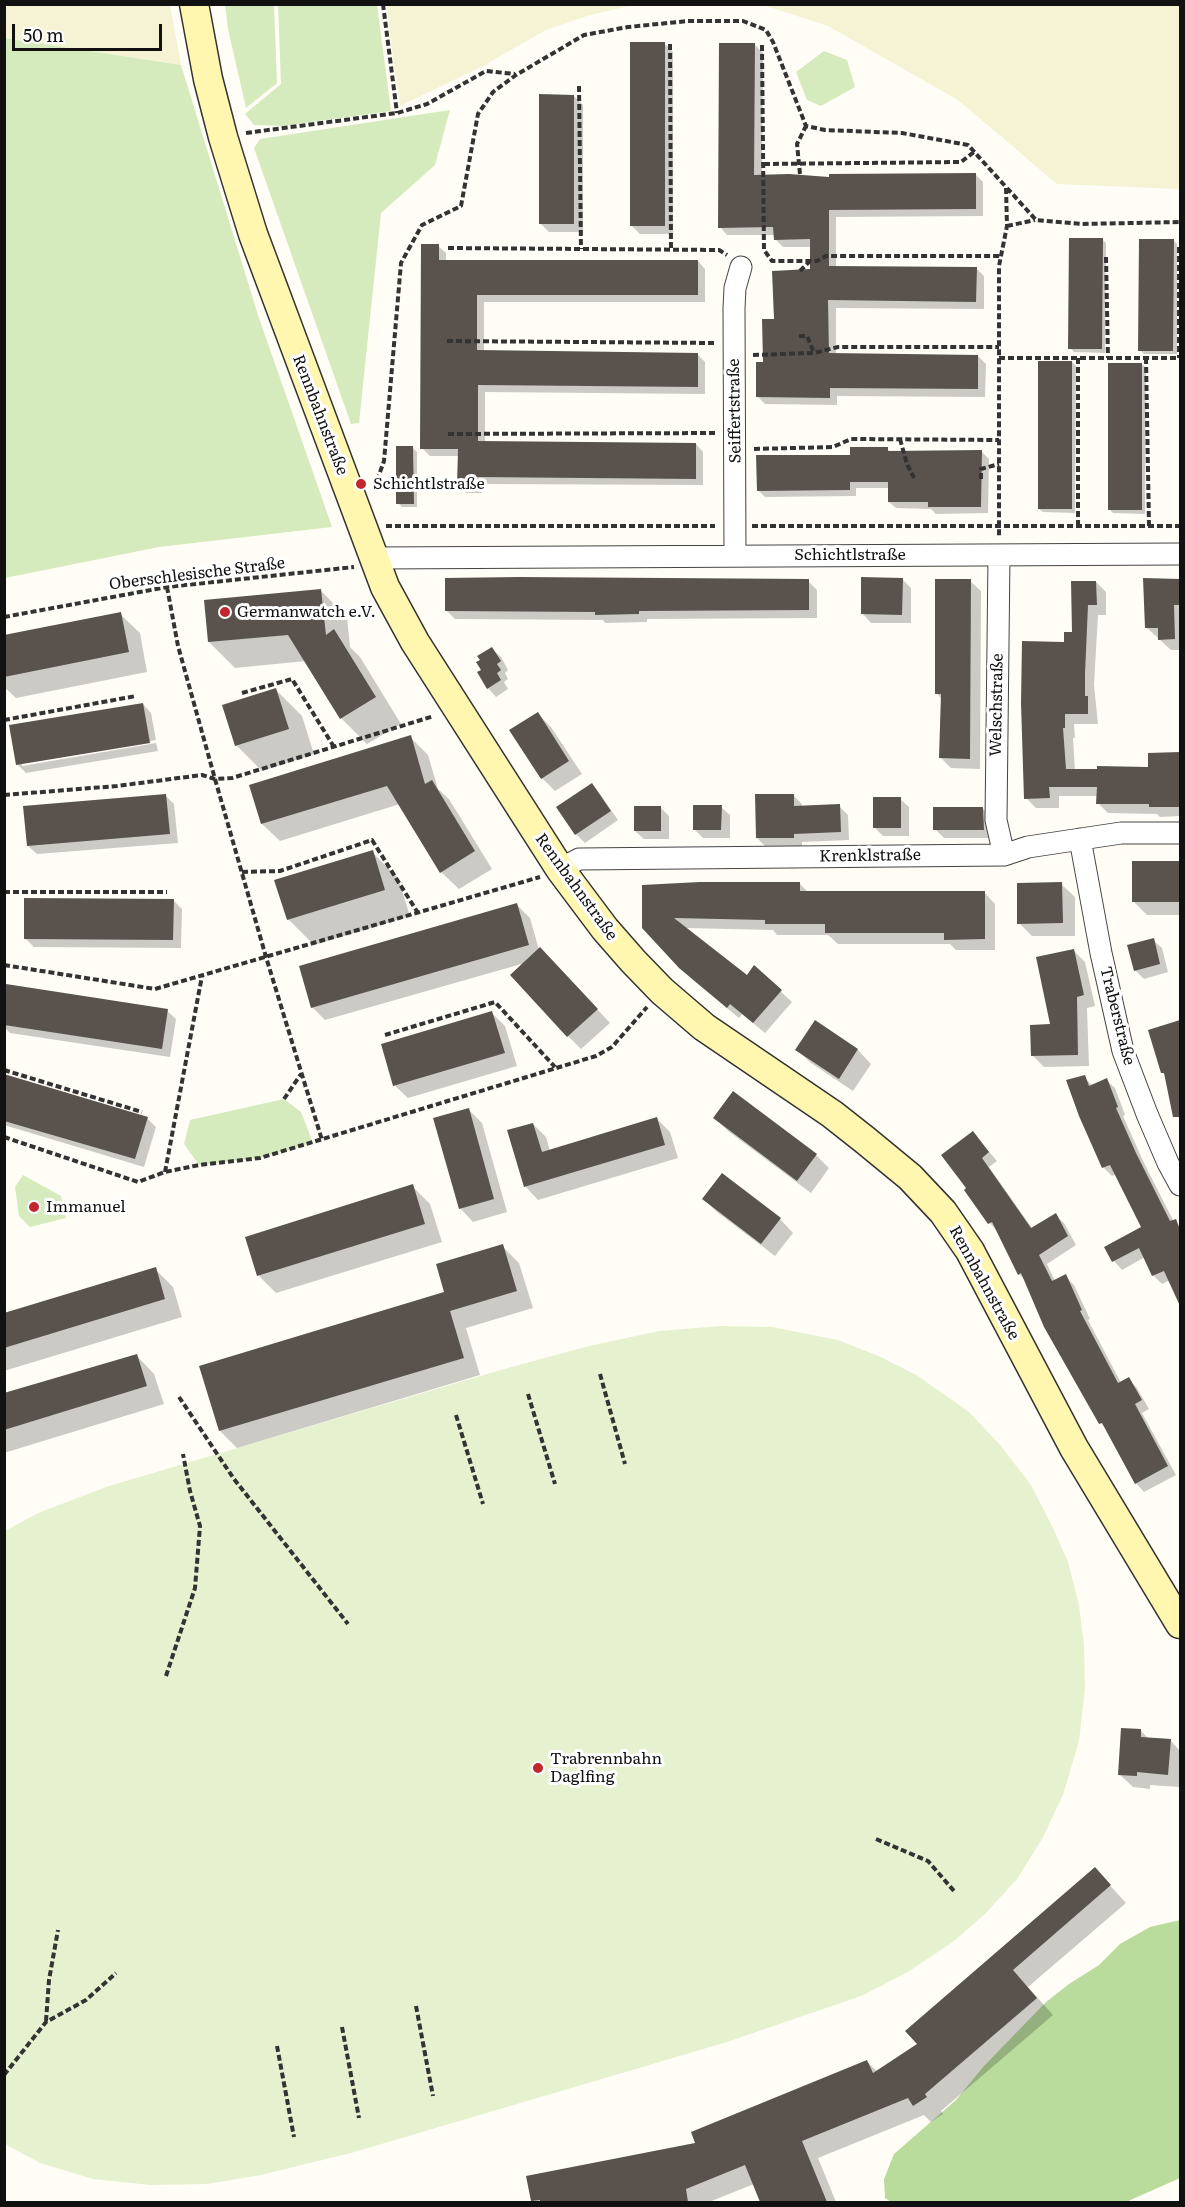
<!DOCTYPE html>
<html>
<head>
<meta charset="utf-8">
<style>
	body { margin:0 }
	#map { position:relative; width:1185px; height:2207px; overflow:hidden; background:#fffdf5; font-family:Literata,serif }
	canvas { display:block }
	.frame { position:absolute; inset:0; border:6px solid #111; pointer-events:none }
	.scale { position:absolute; left:12px; top:24px; width:150px; height:27px; box-sizing:border-box; border:3px solid #111; border-top:0; padding-left:8px; font-size:18px; line-height:21px; white-space:nowrap; color:#111; -webkit-text-stroke:4px #fff; paint-order:stroke }
</style>
</head>
<body>
<div id="map">
<canvas width="1185" height="2207"></canvas>
<div class="frame"></div>
<div class="scale">50 m</div>
</div>
<script>
const ctx = document.querySelector('canvas').getContext('2d');
ctx.lineJoin = 'round';
function paint(path, color) {
  ctx.fillStyle = color;
  ctx.fill(path, 'evenodd');
}
function toPath(rows) {
  const path = new Path2D();
  for (const r of rows) {
    path.moveTo(r[0], r[1]);
    for (let i = 2; i < r.length; i += 2) path.lineTo(r[i], r[i + 1]);
  }
  return path;
}
function trace(path, color, width, dash) {
  ctx.strokeStyle = color;
  ctx.lineWidth = width;
  ctx.lineCap = dash ? 'butt' : 'round';
  ctx.setLineDash(dash || []);
  ctx.stroke(path);
}
function label(font, color, halo, rows, align = 'center') {
  ctx.font = font + ' Literata,serif';
  ctx.lineWidth = 6;
  ctx.setLineDash([]);
  ctx.textBaseline = 'middle';
  ctx.strokeStyle = halo;
  ctx.fillStyle = color;
  for (const [text, x, y, turn = 0] of rows) {
    ctx.save();
    ctx.translate(x, y);
    ctx.rotate((+turn || 0) * Math.PI / 180);
    ctx.textAlign = isNaN(turn) ? turn : align;
    if (halo) ctx.strokeText(text, 0, 0);
    ctx.fillText(text, 0, 0);
    ctx.restore();
  }
}
const farmland = toPath([
	[4,5,170,5,181,65,5,38],
	[387,5,387,4,633,5,590,15,546,30,481,67,400,106,391,43],
	[763,5,1180,5,1180,189,1057,184,958,100,828,26]
]);
const green = toPath([
	[225,5,274,5,277,83,246,108,228,29],
	[278,5,377,5,391,111,282,126,254,125,245,114,281,84],
	[5,38,181,65,258,315,332,527,159,547,5,578],
	[824,51,847,60,855,87,821,106,807,100,796,72],
	[450,110,435,165,381,213,359,423,351,424,254,148,260,139],
	[284,1099,301,1112,313,1143,260,1158,199,1165,184,1144,190,1120],
	[23,1175,61,1196,66,1218,30,1227,19,1216,15,1187]
]);
const forest = toPath([
	[1180,1920,1180,2178,1126,2202,891,2202,885,2198,884,2179,894,2154,956,2100,984,2066,1046,2002,1069,1984,1099,1965,1120,1944,1150,1927]
]);
const pitch = toPath([
	[720,1326,772,1327,838,1340,881,1357,918,1376,969,1412,1001,1446,1031,1485,1053,1528,1068,1562,1079,1605,1084,1645,1085,1689,1079,1741,1063,1795,1042,1839,1017,1879,985,1914,954,1941,908,1972,861,1996,727,2042,351,2153,261,2175,207,2184,150,2185,93,2179,40,2163,5,2144,5,1531,38,1513,109,1486,504,1369,589,1346,659,1331]
]);
const shadow = toPath([
	[665,44,673,52,673,234,640,234,631,225],
	[755,45,763,53,762,177,831,178,975,174,983,182,983,216,836,217,836,267,976,268,984,276,984,309,836,308,836,355,978,356,986,364,985,397,837,396,837,405,765,404,757,396,776,320,812,270,812,247,783,247,775,239,775,235,727,235,720,227],
	[574,96,583,105,583,232,549,232,540,223],
	[1102,239,1106,243,1105,353,1074,352,1070,348],
	[1173,240,1177,244,1177,354,1144,354,1140,350],
	[438,246,446,253,446,261,698,261,705,269,705,302,484,302,484,351,697,354,705,362,705,394,485,392,485,443,696,444,703,452,703,485,482,484,482,493,466,493,459,485,459,456,430,456,422,448],
	[1072,362,1076,366,1075,513,1043,512,1039,509],
	[1142,364,1146,368,1145,514,1113,513,1109,509],
	[413,448,417,452,417,507,402,507,398,503],
	[887,449,891,452,982,452,989,459,988,513,936,514,931,509,896,508,889,502,889,488,856,488,856,496,765,497,758,490,851,456],
	[902,579,911,588,911,623,871,623,863,614],
	[808,581,817,590,817,618,647,619,647,622,605,623,603,620,455,619,446,610],
	[970,581,981,591,980,769,951,768,940,757,942,699,936,693],
	[1180,581,1180,650,1171,650,1146,627,1167,582],
	[1096,582,1106,592,1106,615,1098,615,1094,685,1098,724,1074,724,1075,738,1073,738,1075,771,1149,768,1149,755,1180,754,1180,816,1160,817,1157,814,1108,813,1098,803,1098,796,1059,796,1059,808,1036,808,1026,798,1065,644,1074,633],
	[321,591,347,617,350,647,360,657,401,724,367,744,341,718,306,661,235,668,209,642],
	[120,614,140,633,147,672,16,698,4,687,4,637],
	[492,649,501,657,508,670,505,673,508,679,504,682,508,689,496,697,488,688],
	[276,690,302,716,314,754,262,771,236,745],
	[143,704,151,713,156,740,22,763,22,766,156,743,158,751,26,773,18,765,11,727],
	[538,714,551,727,582,774,555,791,542,778],
	[410,737,428,755,438,789,449,799,492,869,459,889,441,872,400,804,280,841,262,824,251,786],
	[592,785,600,794,618,820,585,843,576,834],
	[165,795,174,804,178,843,37,854,28,846],
	[793,795,802,804,802,807,839,806,848,815,849,840,802,842,802,846,766,847,757,838],
	[900,799,909,807,909,836,883,836,875,828],
	[660,807,669,816,669,839,644,839,635,831],
	[721,807,730,815,730,838,703,838,694,829],
	[983,809,991,817,992,838,944,838,935,829],
	[372,852,398,878,410,916,314,945,288,919],
	[1180,862,1180,915,1147,915,1134,902,1133,863],
	[800,884,808,892,984,892,995,904,995,950,956,950,950,944,838,944,828,935,777,935,773,930,685,928,747,977,754,967,792,1002,765,1033,742,1014,739,1018,692,979,643,886],
	[1061,884,1075,897,1075,936,1032,936,1019,923],
	[173,900,182,909,181,948,34,947,25,938],
	[517,905,530,918,539,950,553,962,610,1023,581,1049,568,1036,525,963,325,1020,312,1007],
	[1153,940,1162,948,1168,972,1144,979,1135,970],
	[1074,951,1085,962,1095,1006,1087,1008,1089,1066,1044,1067,1033,1056,1052,1025],
	[7,986,167,1011,176,1019,170,1057,10,1033,4,1027,4,1004],
	[492,1013,505,1026,517,1066,408,1098,394,1085],
	[815,1022,858,1050,871,1064,853,1091,811,1063,797,1050],
	[1179,1022,1180,1023,1180,1118,1174,1111,1166,1076,1163,1073],
	[4,1076,147,1118,156,1127,144,1167,4,1125],
	[1084,1077,1093,1086,1106,1080,1115,1088,1125,1115,1123,1116,1144,1163,1174,1222,1175,1221,1180,1226,1180,1303,1170,1280,1162,1284,1153,1275,1145,1257,1122,1270,1114,1261,1106,1247,1143,1228,1116,1174,1112,1176,1104,1168,1080,1116],
	[733,1093,816,1155,829,1168,811,1193,728,1131,715,1118],
	[469,1110,482,1123,507,1212,473,1222,460,1208],
	[657,1119,670,1132,678,1158,538,1200,525,1186,533,1124,546,1137,550,1151],
	[973,1133,997,1161,989,1167,1032,1228,1055,1215,1064,1223,1076,1245,1047,1264,1055,1281,1065,1276,1074,1285,1090,1319,1088,1320,1121,1383,1128,1379,1137,1388,1149,1409,1142,1413,1176,1475,1144,1492,1136,1483,1107,1429,1101,1423,1025,1280,1019,1274,998,1232,990,1223,966,1190],
	[722,1175,780,1219,793,1233,775,1256,717,1212,704,1199],
	[412,1186,430,1204,442,1242,276,1293,259,1276,247,1238],
	[502,1246,519,1263,533,1308,466,1328,480,1375,237,1448,220,1431,201,1367,446,1293],
	[155,1269,173,1287,182,1317,4,1371,4,1315],
	[137,1356,154,1374,164,1404,4,1453,4,1395],
	[1140,1730,1149,1739,1170,1740,1180,1751,1180,1787,1150,1785,1150,1789,1133,1787,1119,1774],
	[1095,1869,1126,1903,1028,1987,1053,2015,941,2111,943,2114,931,2122,924,2115,818,2158,836,2202,761,2202,754,2184,709,2202,534,2202,532,2200,697,2144,867,2062,877,2071,919,2044]
]);
const building = toPath([
	[630,42,665,42,665,226,630,226],
	[719,43,755,43,754,175,789,174,829,177,829,174,976,173,976,209,829,210,829,266,977,267,976,302,828,300,829,353,978,355,978,389,830,388,830,398,756,397,756,362,763,362,762,319,774,319,772,271,810,269,810,239,774,240,773,227,718,228],
	[539,94,574,95,574,224,539,224],
	[1069,238,1103,238,1102,349,1068,349],
	[1139,239,1174,239,1173,351,1138,351],
	[421,244,439,244,439,260,698,260,698,295,477,295,477,350,698,353,698,387,478,385,478,441,696,443,696,479,475,477,475,486,457,486,458,449,420,449],
	[1038,361,1072,361,1072,509,1038,509],
	[1108,363,1142,363,1142,510,1108,510],
	[396,446,413,446,414,504,396,504],
	[850,447,888,447,888,451,982,450,981,507,928,507,928,502,888,502,888,482,850,482,850,490,757,491,756,455,850,455],
	[519,577,809,579,809,610,639,611,639,614,595,615,595,612,445,611,445,578],
	[861,577,903,578,902,615,861,614],
	[1143,578,1180,579,1180,605,1174,605,1175,639,1158,640,1158,628,1145,628],
	[935,579,971,579,970,759,939,758,941,694,935,694],
	[1071,581,1096,581,1097,605,1088,605,1085,674,1085,696,1088,696,1088,714,1065,714,1065,728,1063,728,1066,769,1097,769,1097,766,1148,767,1148,753,1180,752,1180,807,1149,807,1149,804,1096,804,1097,787,1049,787,1050,798,1024,799,1021,703,1022,641,1064,642,1064,632,1072,632],
	[321,589,326,635,334,629,376,697,340,719,288,635,208,642,204,600],
	[121,612,129,652,4,677,4,635],
	[492,647,501,661,497,664,501,670,497,673,501,680,487,689,477,672,481,670,476,662,480,660,477,656],
	[276,688,289,729,235,746,222,705],
	[143,703,150,743,16,765,9,725],
	[538,712,569,761,541,779,509,730],
	[411,735,425,784,432,780,475,851,440,873,387,786,261,824,249,785],
	[592,783,611,811,575,835,556,807],
	[166,794,170,834,27,846,23,806],
	[755,794,794,794,794,806,840,804,841,832,794,834,794,838,756,838],
	[873,797,901,797,901,828,873,828],
	[693,805,722,805,721,830,693,830],
	[634,806,661,806,661,831,634,831],
	[933,807,983,807,984,830,933,830],
	[373,850,385,890,287,920,274,880],
	[1132,861,1180,861,1180,902,1132,902],
	[700,882,800,882,800,891,985,891,985,939,944,940,944,933,825,933,825,924,765,924,765,920,674,918,747,975,754,965,782,990,753,1023,730,1004,727,1008,679,968,642,928,642,885],
	[1062,882,1063,923,1017,924,1017,883],
	[24,898,174,899,173,940,24,939],
	[517,903,529,945,311,1008,299,966],
	[1154,938,1160,964,1134,971,1127,945],
	[540,947,598,1009,567,1037,510,975],
	[1074,949,1084,995,1077,997,1078,1055,1031,1056,1030,1025,1050,1024,1036,957],
	[6,984,168,1009,162,1049,4,1025],
	[492,1011,505,1053,393,1086,381,1044],
	[815,1020,858,1049,839,1079,795,1050],
	[1180,1020,1180,1117,1173,1117,1164,1073,1161,1073,1148,1030],
	[4,1074,148,1117,135,1159,4,1121],
	[1085,1075,1089,1086,1107,1078,1118,1107,1116,1108,1136,1153,1170,1221,1176,1219,1180,1230,1180,1306,1164,1271,1152,1276,1139,1248,1112,1262,1104,1247,1141,1227,1110,1165,1102,1168,1079,1116,1066,1080],
	[733,1091,817,1154,797,1181,713,1118],
	[469,1108,494,1199,459,1209,433,1118],
	[657,1117,665,1145,524,1187,507,1130,533,1123,542,1152],
	[973,1131,989,1152,982,1158,1031,1228,1056,1213,1068,1236,1039,1255,1052,1281,1066,1274,1082,1310,1080,1311,1118,1383,1129,1377,1142,1400,1135,1404,1168,1466,1135,1484,1102,1423,1099,1424,1044,1327,1021,1273,1018,1275,992,1222,988,1224,964,1190,966,1188,941,1155],
	[722,1173,781,1218,761,1244,702,1199],
	[413,1184,425,1224,257,1276,245,1237],
	[503,1244,517,1291,450,1311,464,1358,219,1431,199,1366,444,1292,436,1264],
	[156,1267,165,1299,4,1348,4,1313],
	[137,1354,147,1386,4,1430,4,1393],
	[1121,1728,1141,1729,1141,1737,1171,1739,1168,1775,1137,1772,1137,1776,1118,1775],
	[1095,1867,1111,1885,1013,1970,1037,1998,925,2094,927,2097,913,2106,908,2098,802,2141,827,2202,760,2202,745,2165,686,2189,688,2202,540,2202,540,2200,531,2201,526,2176,695,2143,691,2132,867,2060,873,2073,917,2044,905,2031]
]);
const path = toPath([
	[383,4,397,113],
	[670,44,671,249],
	[762,45,764,250,772,261,817,261,826,256,1001,256],
	[579,86,581,249],
	[246,133,397,113,427,104,486,71,515,74],
	[764,164,961,162,974,152],
	[800,174,797,144,806,126],
	[1007,188,1036,220,1082,224,1180,222],
	[1007,226,1035,220],
	[1179,247,1179,358],
	[448,248,719,250,727,255],
	[1106,257,1108,358],
	[800,271,809,262],
	[799,336,807,336,814,353],
	[447,341,715,343],
	[753,355,814,353,838,347,999,347],
	[999,358,1180,358],
	[1078,358,1078,526],
	[1146,358,1149,526],
	[448,434,716,433],
	[900,439,907,464,914,478],
	[754,449,833,447,851,439,999,440],
	[981,479,981,469,999,464],
	[374,489,384,461,401,263,422,225,461,206,478,114,493,92,516,75,584,35,628,27,688,21,743,21,766,30,773,42,806,126,825,130,902,133,968,145,1006,187,1007,226,999,266,999,536],
	[386,526,715,526],
	[752,526,1180,526],
	[167,587,178,646,215,779,266,957,322,1140],
	[4,617,167,587,354,567],
	[242,693,292,679,334,747],
	[4,720,136,696],
	[4,795,117,786,202,775,215,779,232,778,434,716],
	[242,872,280,871,372,840,418,913],
	[4,892,167,892],
	[4,965,155,989,540,877],
	[385,1035,495,1002,555,1067],
	[4,1070,142,1112],
	[284,1099,301,1074],
	[4,1137,138,1182,165,1172,199,1165,260,1158,596,1056,612,1047,647,1007],
	[165,1172,202,976],
	[600,1374,625,1464],
	[528,1394,555,1484],
	[179,1397,234,1479,348,1624],
	[456,1415,483,1504],
	[166,1676,195,1588,200,1526,190,1491,183,1454],
	[876,1839,928,1861,954,1891],
	[416,2006,433,2096],
	[46,2021,49,1980,58,1930],
	[342,2027,359,2118],
	[277,2046,294,2137],
	[4,2075,46,2022,86,2000,116,1973]
]);
const street = toPath([
	[999,555,996,820,1004,855],
	[735,556,734,308,735,288,741,267],
	[375,558,1180,554],
	[1080,839,1101,953,1123,1051,1147,1114,1168,1163,1180,1185],
	[560,869,579,859,1004,855,1028,847,1121,833,1180,833]
]);
const secondary = toPath([
	[194,4,208,79,223,137,253,234,385,587,415,642,560,869,605,929,633,961,662,991,704,1027,832,1114,865,1140,910,1177,943,1212,970,1251,1074,1448,1180,1624]
]);
const markers = [
	[361,484,6,"#c4262e"],
	[225,612,6,"#c4262e"],
	[34,1207,6,"#c4262e"],
	[538,1768,6,"#c4262e"]
];
const streetNames = [
	["Seiffertstraße",735,411,-91],
	["Rennbahnstraße",320,415,69],
	["Schichtlstraße",850,555],
	["Oberschlesische Straße",197,574,-7],
	["Welschstraße",997,705,-89],
	["Krenklstraße",870,856,-1],
	["Rennbahnstraße",576,887,54],
	["Traberstraße",1117,1016,76],
	["Rennbahnstraße",984,1283,61]
];
const poiNames = [
	["Schichtlstraße",373,484],
	["Germanwatch e.V.",237,612],
	["Immanuel",46,1207],
	["Trabrennbahn",550,1759],
	["Daglfing",550,1777]
];
paint(farmland, '#f6f3d4');
paint(green, '#d5ebbd');
paint(forest, '#b9dc9c');
paint(pitch, '#e6f2cf');
paint(shadow, '#0003');
paint(building, '#5a524d');
trace(street, '#444', 23);
trace(secondary, '#333', 31);
trace(path, '#333', 4, [6, 3]);
trace(street, '#fff', 21);
trace(secondary, '#fff6b0', 28);
for (const [x, y, r, color] of markers) {
  const dot = new Path2D();
  dot.arc(x, y, r, 0, 2 * Math.PI);
  ctx.fillStyle = color;
  ctx.fill(dot);
  trace(dot, '#fff', 2);
}
label('16px', '#111', '#fff', streetNames);
label('16px', '#111', '#fff', poiNames, 'left');
</script>
</body>
</html>
